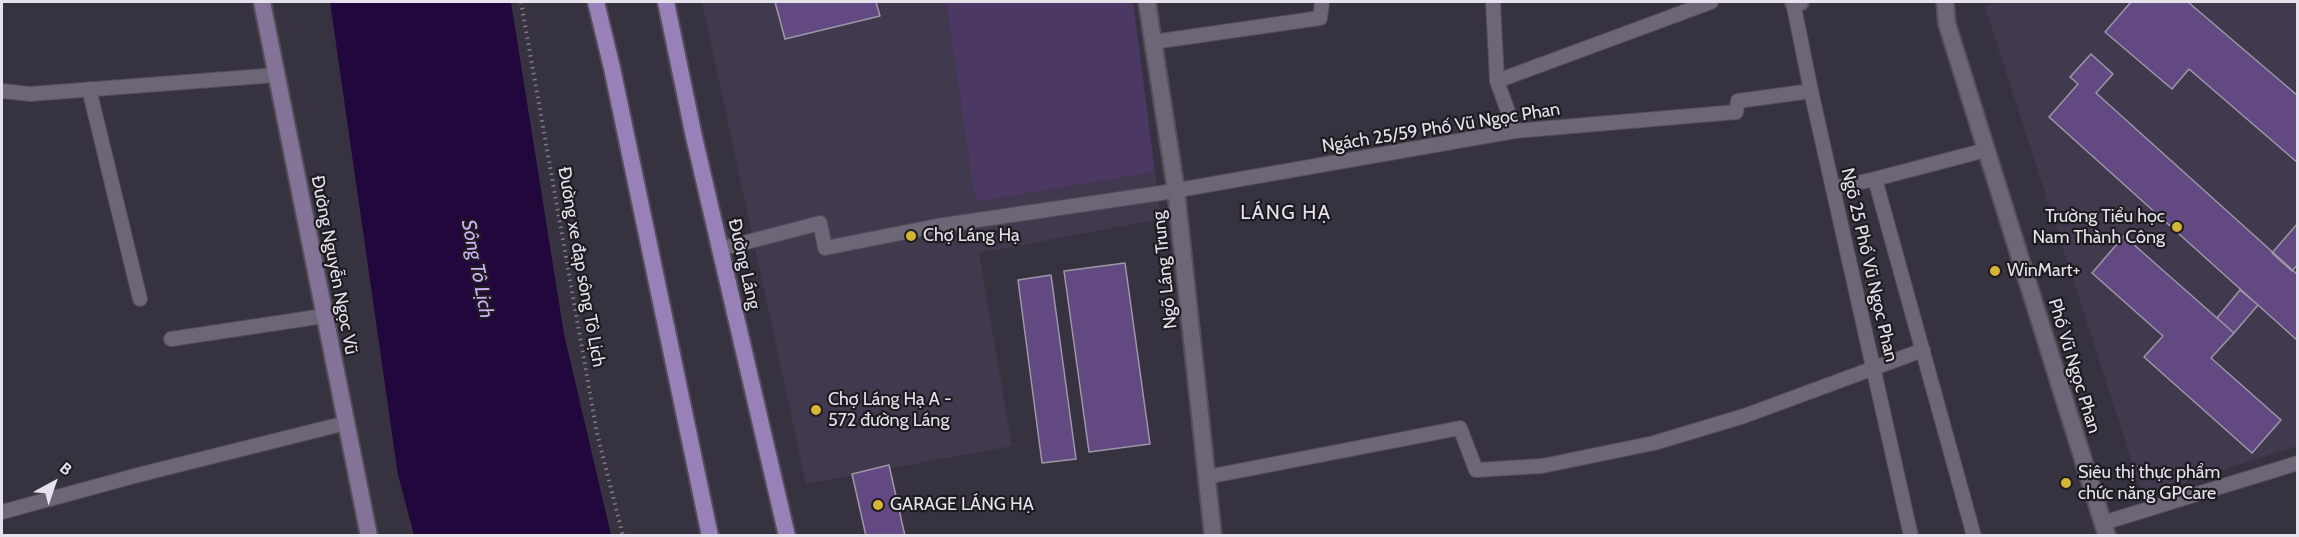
<!DOCTYPE html>
<html>
<head>
<meta charset="utf-8">
<style>
	body { margin:0 }
	#map { position:relative; width:2299px; height:537px; overflow:hidden; background:#373240; font-family:Cabin,sans-serif }
	canvas { display:block }
	.frame { position:absolute; inset:0; border:3px solid #e6e2eb; pointer-events:none }
	.north { position:absolute; left:24px; top:453px; width:60px; height:60px; -webkit-text-stroke:4px #1e1b21; paint-order:stroke; rotate:40deg; font-size:16px; font-weight:700; line-height:24px; text-align:center; color:#e6e2eb }
	.north::after { content:''; display:block; margin:auto; width:21px; height:27px; background:#e6e2eb; clip-path:polygon(50% 0,100% 100%,50% 72%,0 100%) }
</style>
</head>
<body>
<div id="map">
<canvas width="2299" height="537"></canvas>
<div class="frame"></div>
<div class="north">B</div>
</div>
<script>
const ctx = document.querySelector('canvas').getContext('2d');
ctx.lineJoin = 'round';
function paint(path, color) {
  ctx.fillStyle = color;
  ctx.fill(path, 'evenodd');
}
function toPath(rows) {
  const path = new Path2D();
  for (const r of rows) {
    path.moveTo(r[0], r[1]);
    for (let i = 2; i < r.length; i += 2) path.lineTo(r[i], r[i + 1]);
  }
  return path;
}
function trace(path, color, width, dash) {
  ctx.strokeStyle = color;
  ctx.lineWidth = width;
  ctx.lineCap = dash ? 'butt' : 'round';
  ctx.setLineDash(dash || []);
  ctx.stroke(path);
}
function label(font, color, halo, rows, align = 'center') {
  ctx.font = font + ' Cabin,sans-serif';
  ctx.lineWidth = 4.5;
  ctx.setLineDash([]);
  ctx.textBaseline = 'middle';
  ctx.strokeStyle = halo;
  ctx.fillStyle = color;
  for (const [text, x, y, turn = 0] of rows) {
    ctx.save();
    ctx.translate(x, y);
    ctx.rotate((+turn || 0) * Math.PI / 180);
    ctx.textAlign = isNaN(turn) ? turn : align;
    if (halo) ctx.strokeText(text, 0, 0);
    ctx.fillText(text, 0, 0);
    ctx.restore();
  }
}
const built = toPath([
	[702,2,946,2,977,202,1155,172,1161,219,979,253,1012,446,806,484],
	[1996,2,2297,2,2297,446,2143,496,1985,7]
]);
const green = toPath([
	[946,2,1133,2,1155,172,976,202]
]);
const water = toPath([
	[330,2,511,2,564,334,611,535,414,535,398,475]
]);
const building = toPath([
	[775,2,876,2,880,16,785,39,775,2],
	[2131,2,2188,2,2298,96,2298,163,2189,69,2172,89,2105,32,2131,2],
	[2091,54,2113,74,2096,93,2298,275,2298,341,2049,117,2078,84,2070,77,2091,54],
	[2298,223,2298,264,2292,271,2272,253,2298,223],
	[2124,236,2234,333,2211,358,2281,420,2252,453,2144,357,2163,336,2092,273,2124,236],
	[1125,263,1150,444,1089,452,1064,271,1125,263],
	[1051,275,1076,459,1042,463,1018,280,1051,275],
	[2240,290,2258,305,2234,333,2217,318,2240,290],
	[889,465,905,536,866,536,852,474,889,465]
]);
const path = toPath([
	[521,2,597,433,623,536]
]);
const service = toPath([
	[1493,2,1497,81,1515,131],
	[1793,2,1811,91,1911,536],
	[1153,42,1320,18,1322,2],
	[1497,81,1711,2],
	[89,89,140,299],
	[2,91,30,94,277,75],
	[1875,179,1986,150],
	[1834,188,1875,179,1974,536],
	[720,249,820,223,825,248,937,226,1161,193,1515,131,1736,112,1738,101,1811,91],
	[171,339,324,316],
	[1207,477,1460,428,1476,470,1542,466,1654,443,1744,416,1923,350],
	[2,512,138,475,346,423],
	[2103,523,2298,463]
]);
const minor = toPath([
	[1147,2,1176,190,1213,536],
	[1794,3,1800,2]
]);
const tertiary = toPath([
	[1945,2,1947,24,2107,536]
]);
const secondary = toPath([
	[262,2,369,536]
]);
const primary = toPath([
	[596,2,612,68,710,536],
	[666,2,694,137,787,536]
]);
const markers = [
	[2177,227,6,"#d7b434"],
	[911,236,6,"#d7b434"],
	[1995,271,6,"#d7b434"],
	[816,410,6,"#d7b434"],
	[2066,483,6,"#d7b434"],
	[878,505,6,"#d7b434"]
];
const streetNames = [
	["Ngách 25/59 Phố Vũ Ngọc Phan",1441,128,-9],
	["Đường Láng",744,264,77],
	["Đường Nguyễn Ngọc Vũ",334,265,79],
	["Ngõ 25 Phố Vũ Ngọc Phan",1869,265,77],
	["Đường xe đạp sông Tô Lịch",581,267,80],
	["Ngõ Láng Trung",1165,270,-96],
	["Phố Vũ Ngọc Phan",2074,366,73]
];
const poiNames = [
	["Trường Tiểu học",2165,217,"right"],
	["Nam Thành Công",2165,238,"right"],
	["Chợ Láng Hạ",923,236],
	["WinMart+",2007,271],
	["Chợ Láng Hạ A -",828,400],
	["572 đường Láng",828,421],
	["Siêu thị thực phẩm",2078,473],
	["chức năng GPCare",2078,494],
	["GARAGE LÁNG HẠ",890,505]
];
const neighbourhoodNames = [
	["LÁNG HẠ",1286,213]
];
const waterNames = [
	["Sông Tô Lịch",477,269,79]
];
paint(built, '#41394d');
paint(green, '#4b3963');
paint(water, '#22073c');
paint(building, '#624982');
trace(building, '#9d97a7', 1.5);
trace(service, '#534e59', 16);
trace(minor, '#534e59', 20);
trace(tertiary, '#534e59', 20);
trace(secondary, '#534e59', 20);
trace(primary, '#534e59', 20);
trace(path, '#807b87', 4, [1.5, 4.5]);
trace(service, '#6c6676', 14);
trace(minor, '#6c6676', 16);
trace(tertiary, '#6c6676', 16);
trace(secondary, '#827397', 16);
trace(primary, '#9880b9', 16);
for (const [x, y, r, color] of markers) {
  const dot = new Path2D();
  dot.arc(x, y, r, 0, 2 * Math.PI);
  ctx.fillStyle = color;
  ctx.fill(dot);
  trace(dot, '#1e1b21', 2);
}
label('18px', '#e6e2eb', '#1e1b21', streetNames);
label('18px', '#e6e2eb', '#1e1b21', poiNames, 'left');
ctx.letterSpacing = '1.5px';
label('20px', '#e6e2eb', '#1e1b21', neighbourhoodNames);
ctx.letterSpacing = '0px';
label('italic 20px', '#ceb2f7', '#1e1b21', waterNames);
</script>
</body>
</html>
